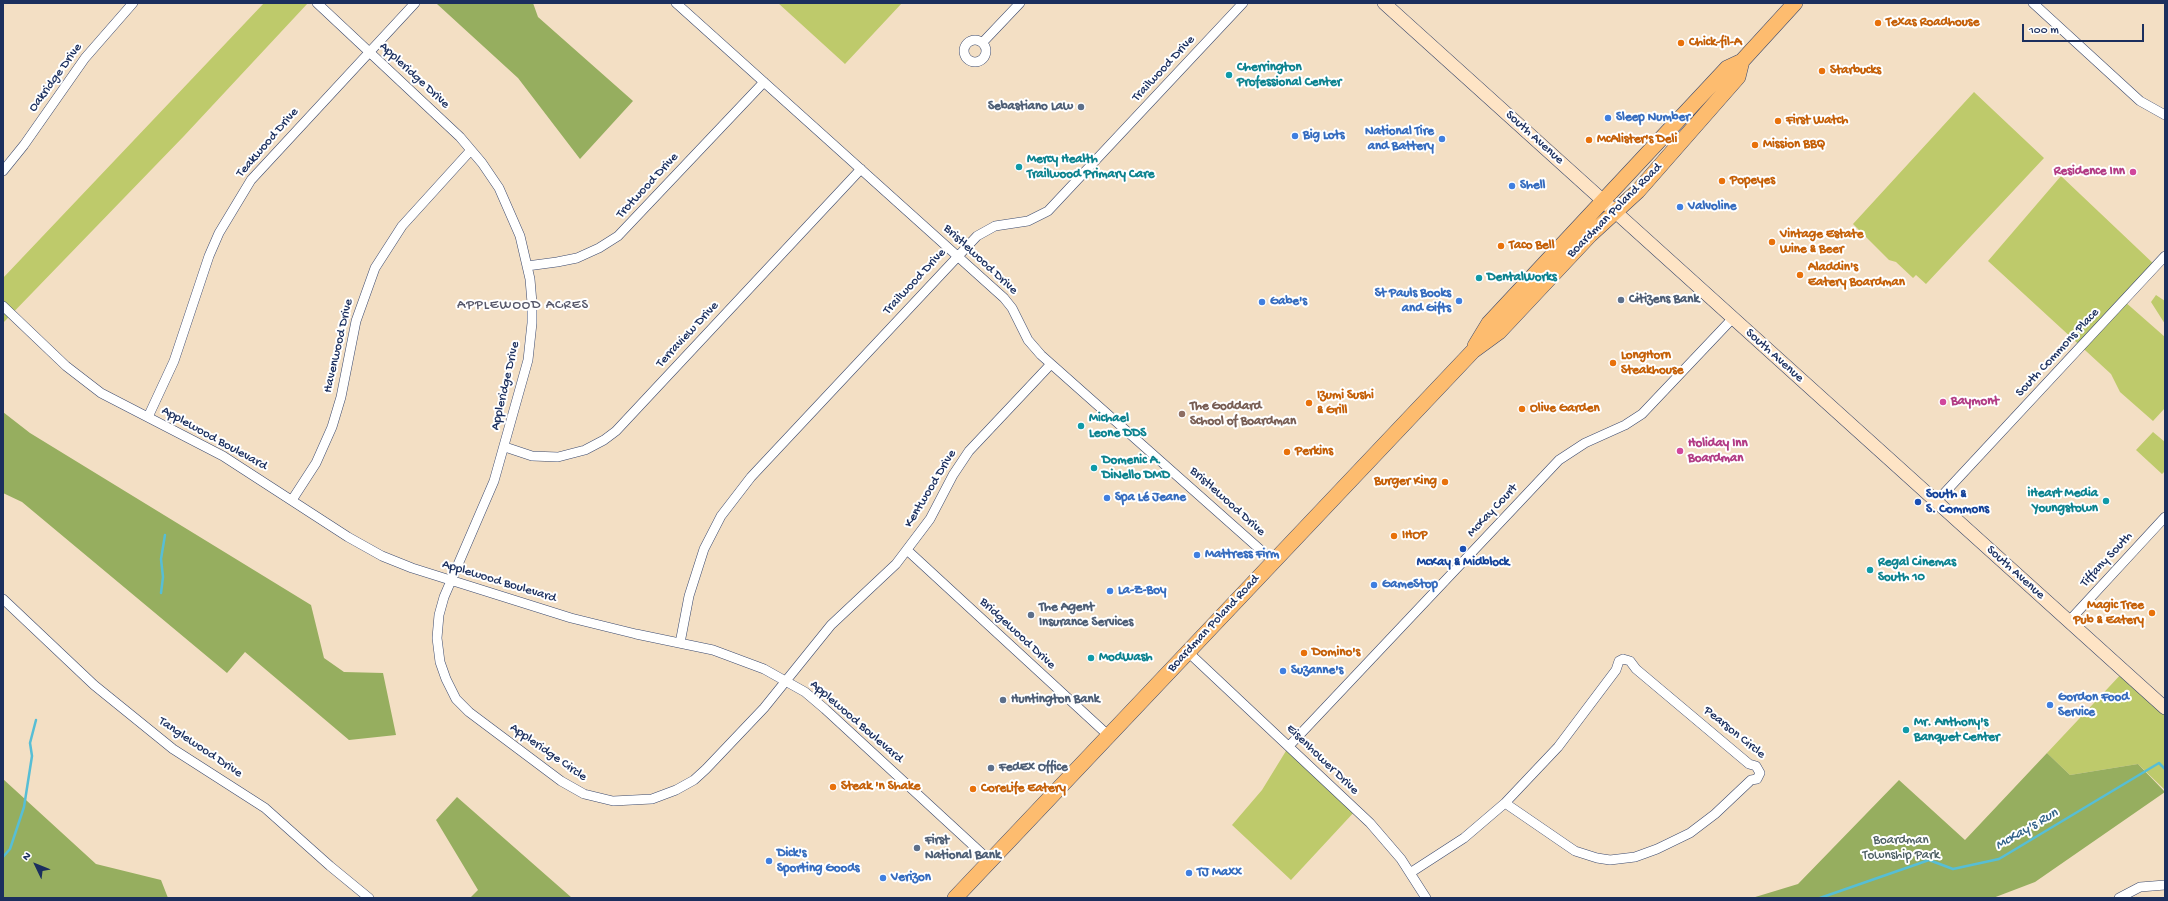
<!DOCTYPE html>
<html>
<head>
<meta charset="utf-8">
<style>
	body { margin:0 }
	#map { position:relative; width:2168px; height:901px; overflow:hidden; background:#f3dfc4; font-family:"Gochi Hand",sans-serif }
	canvas { display:block }
	.frame { position:absolute; inset:0; border:4px solid #1b2f5e; pointer-events:none }
	.north { position:absolute; left:16px; top:845px; width:40px; height:40px; -webkit-text-stroke:3px #fff; paint-order:stroke; rotate:313deg; font-size:11px; font-weight:700; line-height:16px; text-align:center; color:#1b2f5e }
	.north::after { content:''; display:block; margin:auto; width:14px; height:18px; background:#1b2f5e; clip-path:polygon(50% 0,100% 100%,50% 72%,0 100%) }
	.scale { position:absolute; left:2022px; top:24px; width:122px; height:18px; box-sizing:border-box; border:2px solid #1b2f5e; border-top:0; padding-left:5px; font-size:12px; line-height:14px; white-space:nowrap; color:#1b2f5e; -webkit-text-stroke:3px #fff; paint-order:stroke }
</style>
</head>
<body>
<div id="map">
<canvas width="2168" height="901"></canvas>
<div class="frame"></div>
<div class="north">N</div>
<div class="scale">100 m</div>
</div>
<script>
const ctx = document.querySelector('canvas').getContext('2d');
ctx.lineJoin = 'round';
function paint(path, color) {
  ctx.fillStyle = color;
  ctx.fill(path, 'evenodd');
}
function toPath(rows) {
  const path = new Path2D();
  for (const r of rows) {
    if (r.length === 3) {
      path.moveTo(r[0] + r[2], r[1]);
      path.arc(r[0], r[1], r[2], 0, 2 * Math.PI);
      continue;
    }
    path.moveTo(r[0], r[1]);
    for (let i = 2; i < r.length; i += 2) path.lineTo(r[i], r[i + 1]);
  }
  return path;
}
function trace(path, color, width, dash) {
  ctx.strokeStyle = color;
  ctx.lineWidth = width;
  ctx.lineCap = dash ? 'butt' : 'round';
  ctx.setLineDash(dash || []);
  ctx.stroke(path);
}
function label(font, color, halo, rows, align = 'center') {
  ctx.font = font + ' "Gochi Hand",sans-serif';
  ctx.lineWidth = 4;
  ctx.setLineDash([]);
  ctx.textBaseline = 'middle';
  ctx.strokeStyle = halo;
  ctx.fillStyle = color;
  for (const [text, x, y, turn = 0] of rows) {
    ctx.save();
    ctx.translate(x, y);
    ctx.rotate((+turn || 0) * Math.PI / 180);
    ctx.textAlign = isNaN(turn) ? turn : align;
    if (halo) ctx.strokeText(text, 0, 0);
    ctx.fillText(text, 0, 0);
    ctx.restore();
  }
}
const green = toPath([
	[264,3,308,3,184,136,3,323,3,278],
	[778,3,902,3,845,64],
	[1974,92,2044,158,1926,284,1916,275,1913,278,1896,262,1889,260,1853,224],
	[2061,176,2156,266,2124,301,2165,337,2165,408,2153,421,2120,392,2111,374,1988,261],
	[2156,295,2165,301,2165,324,2151,302],
	[2153,432,2165,442,2165,471,2162,474,2136,450],
	[2124,671,2165,708,2165,790,2138,764,2070,775,2047,753],
	[1289,746,1356,810,1291,880,1232,825,1262,790]
]);
const forest = toPath([
	[438,3,533,3,538,17,633,101,580,159,518,78,437,4],
	[3,412,30,433,311,605,324,658,344,672,383,673,396,735,349,740,245,652,227,673,22,502,3,493],
	[2047,753,2070,775,2138,764,2165,792,2035,882,1993,898,1752,898,1798,884,1899,780,1965,840],
	[3,779,96,864,161,880,168,898,3,898],
	[457,797,572,898,470,898,478,890,436,820]
]);
const stream = toPath([
	[161,593,163,577,161,559,165,535],
	[3,857,10,849,24,807,32,756,30,743,36,720],
	[1820,898,1929,860,1953,869,1999,859,2159,763,2165,769]
]);
const minor = toPath([
	[317,3,460,137,482,163,499,188,520,236,530,279,532,303,532,323,528,360,494,481,444,597,439,615,437,638,440,662,446,679,456,699,469,712,561,781,584,794,613,801,652,799,676,790,694,780,706,769,764,708,831,625,896,564,930,519,953,475,969,451,1051,364],
	[676,3,1004,298,1012,308,1028,340,1041,355,1273,561],
	[2033,3,2140,101,2165,115],
	[975,51,11],
	[983,42,1020,3],
	[3,171,24,145,85,58,133,3],
	[527,266,557,262,577,258,599,248,618,236,764,82],
	[3,306,66,366,101,393,223,456,348,537,382,556,412,568,571,618,636,634,713,650,764,669,805,692,825,709,990,861],
	[148,417,174,361,209,256,219,233,251,180,415,3],
	[505,447,532,456,558,457,585,450,604,440,616,431,861,169],
	[292,500,316,463,332,427,341,397,356,321,375,268,402,226,471,150],
	[1936,502,2165,256],
	[907,550,1109,736],
	[3,599,94,685,173,749,265,808,330,866,369,898],
	[2069,621,2165,517],
	[680,643,689,596,704,549,721,516,751,477,977,236,995,226,1028,221,1048,211,1243,3],
	[1188,652,1370,823,1401,859,1426,898],
	[1623,659,1630,661,1636,669,1749,764,1756,766,1760,773,1757,779,1751,780,1715,814,1690,833,1657,849,1635,857,1610,860,1597,858,1575,851,1505,803,1558,747,1616,670,1619,661,1623,659],
	[1289,746,1559,460,1585,443,1625,425,1642,414,1733,318],
	[1410,873,1464,838,1505,803],
	[2119,898,2140,887,2165,885]
]);
const secondary = toPath([
	[1384,3,2165,708]
]);
const primary = toPath([
	[1475,346,1489,323,1727,68,1742,61,1795,3],
	[955,898,1473,351,1499,332,1590,235,1638,191,1738,77,1742,61]
]);
const markers = [
	[1878,23,4,"#e8710a"],
	[1681,43,4,"#e8710a"],
	[1822,71,4,"#e8710a"],
	[1229,75,4,"#0f9aa8"],
	[1081,107,4,"#5c6f8a"],
	[1608,118,4,"#3f7fe0"],
	[1778,121,4,"#e8710a"],
	[1295,136,4,"#3f7fe0"],
	[1442,139,4,"#3f7fe0"],
	[1589,140,4,"#e8710a"],
	[1755,145,4,"#e8710a"],
	[1019,167,4,"#0f9aa8"],
	[2133,172,4,"#d1479c"],
	[1722,181,4,"#e8710a"],
	[1512,186,4,"#3f7fe0"],
	[1680,207,4,"#3f7fe0"],
	[1772,242,4,"#e8710a"],
	[1501,246,4,"#e8710a"],
	[1800,275,4,"#e8710a"],
	[1479,278,4,"#0f9aa8"],
	[1621,300,4,"#5c6f8a"],
	[1459,301,4,"#3f7fe0"],
	[1262,302,4,"#3f7fe0"],
	[1613,363,4,"#e8710a"],
	[1943,402,4,"#d1479c"],
	[1309,403,4,"#e8710a"],
	[1522,409,4,"#e8710a"],
	[1182,414,4,"#8d6e63"],
	[1081,426,4,"#0f9aa8"],
	[1680,451,4,"#d1479c"],
	[1287,452,4,"#e8710a"],
	[1094,468,4,"#0f9aa8"],
	[1445,482,4,"#e8710a"],
	[1107,498,4,"#3f7fe0"],
	[2106,501,4,"#0f9aa8"],
	[1918,502,4,"#1a4fb4"],
	[1394,536,4,"#e8710a"],
	[1463,549,4,"#1a4fb4"],
	[1197,555,4,"#3f7fe0"],
	[1870,570,4,"#0f9aa8"],
	[1374,585,4,"#3f7fe0"],
	[1110,591,4,"#3f7fe0"],
	[2152,613,4,"#e8710a"],
	[1031,615,4,"#5c6f8a"],
	[1304,653,4,"#e8710a"],
	[1091,658,4,"#0f9aa8"],
	[1283,671,4,"#3f7fe0"],
	[1003,700,4,"#5c6f8a"],
	[2050,705,4,"#3f7fe0"],
	[1906,730,4,"#0f9aa8"],
	[991,768,4,"#5c6f8a"],
	[833,787,4,"#e8710a"],
	[973,789,4,"#e8710a"],
	[917,848,4,"#5c6f8a"],
	[769,861,4,"#3f7fe0"],
	[1189,873,4,"#3f7fe0"],
	[883,878,4,"#3f7fe0"]
];
const foodNames = [
	["Texas Roadhouse",1886,23],
	["Chick-fil-A",1689,43],
	["Starbucks",1830,71],
	["First Watch",1786,121],
	["McAlister's Deli",1597,140],
	["Mission BBQ",1763,145],
	["Popeyes",1730,181],
	["Vintage Estate",1780,235],
	["Wine & Beer",1780,250],
	["Taco Bell",1509,246],
	["Aladdin's",1808,268],
	["Eatery Boardman",1808,283],
	["LongHorn",1621,356],
	["Steakhouse",1621,371],
	["Izumi Sushi",1317,396],
	["& Grill",1317,411],
	["Olive Garden",1530,409],
	["Perkins",1295,452],
	["Burger King",1437,482,"right"],
	["IHOP",1402,536],
	["Magic Tree",2144,606,"right"],
	["Pub & Eatery",2144,621,"right"],
	["Domino's",1312,653],
	["Steak 'n Shake",841,787],
	["CoreLife Eatery",981,789]
];
const cultureNames = [
	["Cherrington",1237,68],
	["Professional Center",1237,83],
	["Mercy Health",1027,160],
	["Trailwood Primary Care",1027,175],
	["DentalWorks",1487,278],
	["Michael",1089,419],
	["Leone DDS",1089,434],
	["Domenic A.",1102,461],
	["DiNello DMD",1102,476],
	["iHeart Media",2098,494,"right"],
	["Youngstown",2098,509,"right"],
	["Regal Cinemas",1878,563],
	["South 10",1878,578],
	["ModWash",1099,658],
	["Mr. Anthony's",1914,723],
	["Banquet Center",1914,738]
];
const streetNames = [
	["Trailwood Drive",1164,69,-47],
	["Appleridge Drive",414,76,43],
	["Oakridge Drive",56,78,-54],
	["South Avenue",1534,138,42],
	["Teakwood Drive",268,143,-49],
	["Trotwood Drive",648,186,-47],
	["Boardman Poland Road",1615,211,-45],
	["Bristlewood Drive",980,260,43],
	["Trailwood Drive",915,282,-47],
	["Terraview Drive",688,335,-47],
	["Havenwood Drive",339,346,-77],
	["South Commons Place",2058,353,-47],
	["South Avenue",1774,356,42],
	["Appleridge Drive",506,386,-77],
	["Applewood Boulevard",214,439,29],
	["Kentwood Drive",931,489,-59],
	["Bristlewood Drive",1227,502,42],
	["McKay Court",1493,511,-47],
	["Tiffany South",2107,560,-47],
	["South Avenue",2015,573,42],
	["Applewood Boulevard",499,582,17],
	["Boardman Poland Road",1214,624,-47],
	["Bridgewood Drive",1017,634,43],
	["Applewood Boulevard",856,722,41],
	["Pearson Circle",1734,733,39],
	["Tanglewood Drive",200,748,34],
	["Appleridge Circle",548,753,35],
	["Eisenhower Drive",1322,760,44]
];
const serviceNames = [
	["Sebastiano Law",1073,107,"right"],
	["Citizens Bank",1629,300],
	["The Agent",1039,608],
	["Insurance Services",1039,623],
	["Huntington Bank",1011,700],
	["FedEx Office",999,768],
	["First",925,841],
	["National Bank",925,856]
];
const shopNames = [
	["Sleep Number",1616,118],
	["National Tire",1434,132,"right"],
	["and Battery",1434,147,"right"],
	["Big Lots",1303,136],
	["Shell",1520,186],
	["Valvoline",1688,207],
	["St Pauls Books",1451,294,"right"],
	["and Gifts",1451,309,"right"],
	["Gabe's",1270,302],
	["Spa Lé Jeane",1115,498],
	["Mattress Firm",1205,555],
	["GameStop",1382,585],
	["La-Z-Boy",1118,591],
	["Suzanne's",1291,671],
	["Gordon Food",2058,698],
	["Service",2058,713],
	["Dick's",777,854],
	["Sporting Goods",777,869],
	["TJ Maxx",1197,873],
	["Verizon",891,878]
];
const hotelNames = [
	["Residence Inn",2125,172,"right"],
	["Baymont",1951,402],
	["Holiday Inn",1688,444],
	["Boardman",1688,459]
];
const educationNames = [
	["The Goddard",1190,407],
	["School of Boardman",1190,422]
];
const transitNames = [
	["South &",1926,495],
	["S. Commons",1926,510],
	["McKay & Midblock",1463,563,"center"]
];
const parkNames = [
	["Boardman",1901,841],
	["Township Park",1901,856]
];
const neighbourhoodNames = [
	["APPLEWOOD ACRES",523,306]
];
const waterNames = [
	["McKay's Run",2027,830,-30]
];
paint(green, '#beca6b');
paint(forest, '#96ae5f');
trace(stream, '#57bed5', 2.5);
trace(minor, '#3b496d', 10);
trace(secondary, '#3b496d', 14);
trace(primary, '#3b496d', 16);
trace(minor, '#fff', 9);
trace(secondary, '#fee4c5', 13);
trace(primary, '#fdbc6f', 15);
for (const [x, y, r, color] of markers) {
  const dot = new Path2D();
  dot.arc(x, y, r, 0, 2 * Math.PI);
  ctx.fillStyle = color;
  ctx.fill(dot);
  trace(dot, '#fff', 1.5);
}
label('bold 13px', '#c56008', '#fff', foodNames, 'left');
label('bold 13px', '#0d838f', '#fff', cultureNames, 'left');
label('13px', '#1b2f5e', '#fff', streetNames);
label('bold 13px', '#4e5e75', '#fff', serviceNames, 'left');
label('bold 13px', '#366cbe', '#fff', shopNames, 'left');
label('bold 13px', '#b23c85', '#fff', hotelNames, 'left');
label('bold 13px', '#785e54', '#fff', educationNames, 'left');
label('bold 13px', '#164399', '#fff', transitNames, 'left');
label('13px', '#4c5e62', '#fff', parkNames);
ctx.letterSpacing = '1px';
label('14px', '#58596b', '#fff', neighbourhoodNames);
ctx.letterSpacing = '0px';
label('italic 14px', '#306188', '#fff', waterNames);
</script>
</body>
</html>
